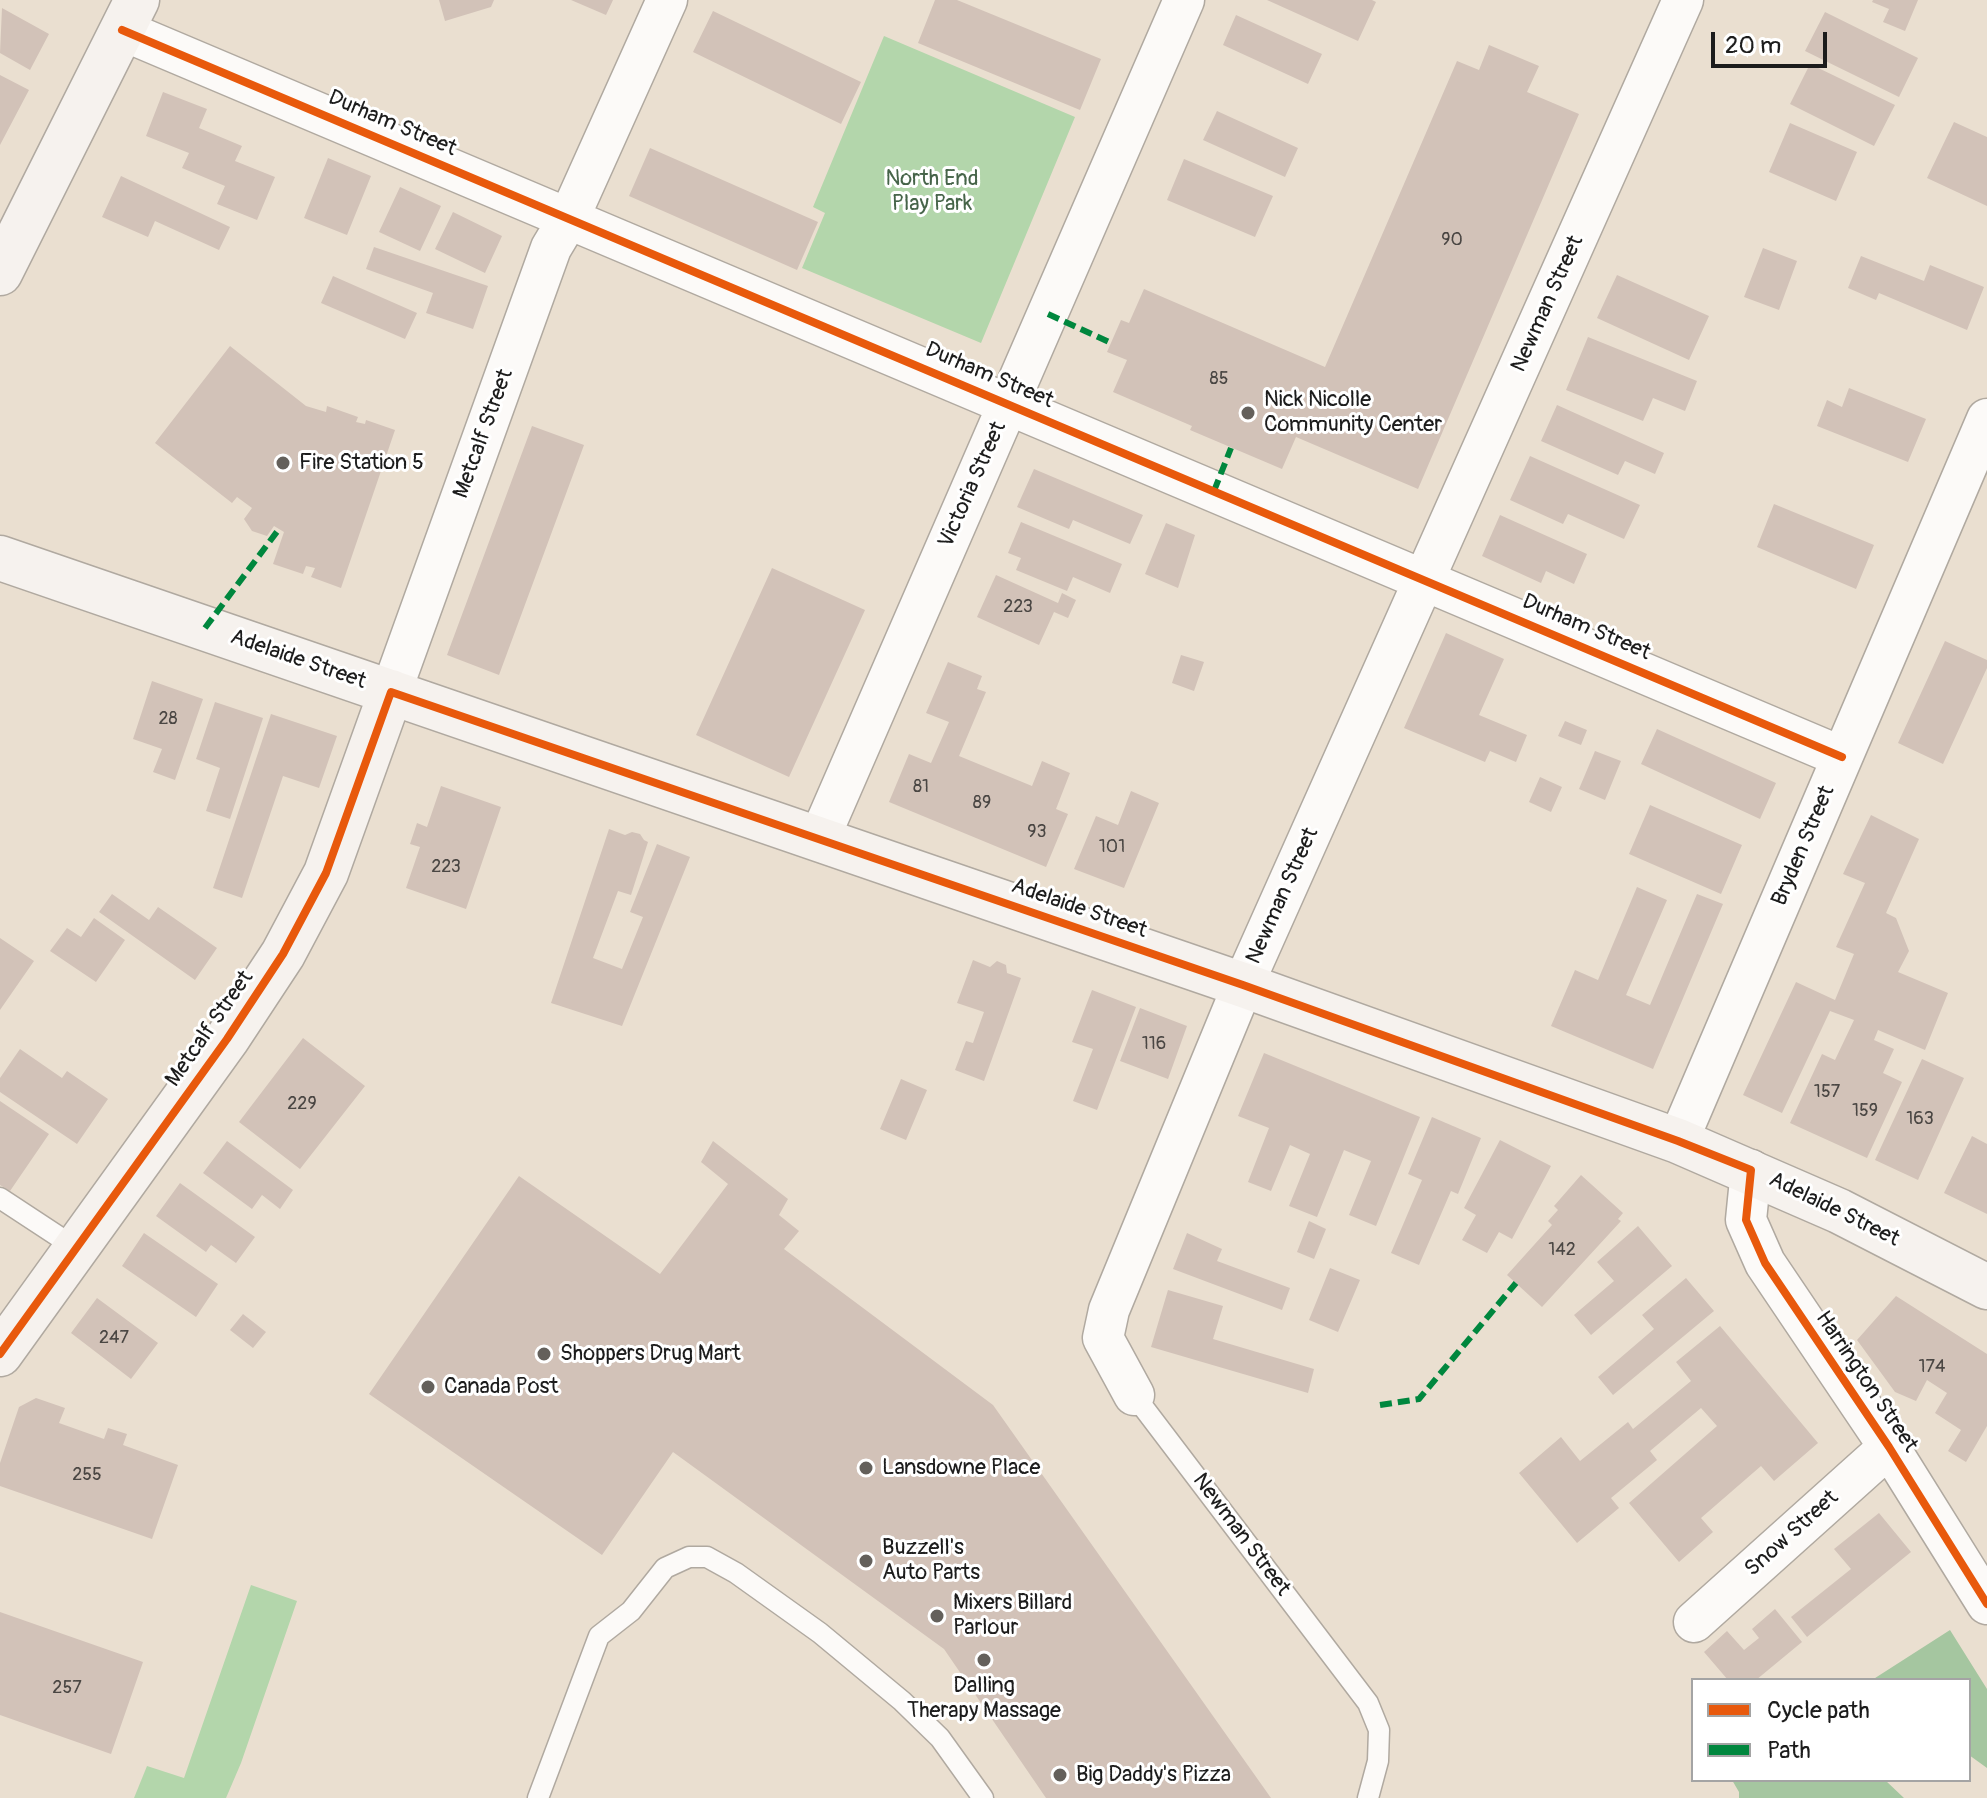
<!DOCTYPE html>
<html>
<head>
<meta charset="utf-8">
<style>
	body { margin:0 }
	#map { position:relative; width:1987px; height:1798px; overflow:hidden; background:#eadfd0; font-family:Pangolin,sans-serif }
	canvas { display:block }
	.legend { position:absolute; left:1691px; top:1678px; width:280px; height:104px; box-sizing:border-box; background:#fff; border:2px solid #a4a4a4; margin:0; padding:10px 14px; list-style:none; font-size:24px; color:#1c1c1c }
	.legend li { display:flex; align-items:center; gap:16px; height:40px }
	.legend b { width:40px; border:2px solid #a4a4a4 }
	.scale { position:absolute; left:1711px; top:32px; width:116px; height:36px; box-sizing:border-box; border:4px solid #1c1c1c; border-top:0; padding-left:10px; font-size:24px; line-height:28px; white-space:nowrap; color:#1c1c1c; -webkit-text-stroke:6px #fff; paint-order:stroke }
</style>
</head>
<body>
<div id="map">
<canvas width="1987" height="1798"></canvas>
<ul class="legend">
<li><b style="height:10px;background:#e8590c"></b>Cycle path</li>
<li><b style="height:10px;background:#00873e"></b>Path</li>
</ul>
<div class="scale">20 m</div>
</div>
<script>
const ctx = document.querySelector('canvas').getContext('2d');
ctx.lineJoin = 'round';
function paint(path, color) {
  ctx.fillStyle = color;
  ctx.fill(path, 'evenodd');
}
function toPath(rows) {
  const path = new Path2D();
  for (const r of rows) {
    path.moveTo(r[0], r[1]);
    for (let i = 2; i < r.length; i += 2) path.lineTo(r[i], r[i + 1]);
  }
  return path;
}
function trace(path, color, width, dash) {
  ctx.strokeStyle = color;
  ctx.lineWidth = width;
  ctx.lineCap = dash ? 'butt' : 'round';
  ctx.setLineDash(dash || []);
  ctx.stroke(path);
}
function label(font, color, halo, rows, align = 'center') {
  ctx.font = font + ' Pangolin,sans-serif';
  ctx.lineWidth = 6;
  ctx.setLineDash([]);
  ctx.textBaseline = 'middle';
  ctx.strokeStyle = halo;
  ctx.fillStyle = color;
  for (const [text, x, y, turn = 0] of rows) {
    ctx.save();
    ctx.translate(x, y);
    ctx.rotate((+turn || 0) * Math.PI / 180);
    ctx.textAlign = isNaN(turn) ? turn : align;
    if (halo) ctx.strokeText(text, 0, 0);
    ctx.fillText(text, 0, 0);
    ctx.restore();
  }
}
const green = toPath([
	[884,36,1075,117,981,343,802,268,825,213,813,207],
	[251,1585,297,1601,241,1763,226,1798,134,1798,147,1766,184,1778]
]);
const forest = toPath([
	[1950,1630,1987,1689,1987,1768,1969,1755,1969,1680,1872,1680],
	[1732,1780,1885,1780,1904,1798,1739,1798,1739,1792]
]);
const building = toPath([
	[439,0,494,0,491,7,445,21],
	[571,0,613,0,606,15],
	[935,0,957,0,1101,59,1080,110,918,43],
	[1267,0,1372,0,1376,2,1358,41],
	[1873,0,1918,0,1905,31,1883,22,1889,9,1872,2],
	[2,8,49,34,30,70,0,53],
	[713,11,861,82,841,124,693,52],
	[1825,12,1918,58,1899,97,1805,51],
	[1236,15,1322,54,1308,84,1223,45],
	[1489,45,1539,66,1527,92,1579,114,1418,489,1296,437,1282,469,1190,430,1192,426,1113,392,1127,360,1107,352,1121,320,1129,323,1144,289,1325,367,1457,61,1479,70],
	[1810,64,1895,105,1874,146,1790,104],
	[0,75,29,90,0,145],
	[163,92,207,109,199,128,242,146,235,161,275,177,257,220,217,204,225,186,182,168,189,153,146,136],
	[1217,111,1298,148,1285,177,1203,140],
	[1954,122,1987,137,1987,206,1927,178],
	[1790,123,1857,152,1836,201,1769,172],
	[650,148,818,222,797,270,629,196],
	[328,158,371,176,347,235,304,218],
	[1184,159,1273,196,1255,237,1167,200],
	[121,176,230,227,219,250,155,221,148,237,102,217],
	[400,187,441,206,420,251,379,232],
	[453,212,502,236,485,273,435,249],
	[374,247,488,286,473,329,426,313,433,293,366,269],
	[1763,248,1797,261,1779,310,1744,297],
	[1861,256,1924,281,1930,265,1984,287,1967,330,1879,293,1876,300,1848,288],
	[1617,275,1709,316,1689,360,1597,318],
	[333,276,417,313,405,339,321,303],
	[1588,337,1697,381,1685,411,1653,398,1643,421,1566,390],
	[230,346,306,406,326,412,327,406,358,417,356,422,365,424,366,420,395,430,341,588,311,577,315,568,306,566,303,574,273,564,284,532,274,526,267,536,252,531,244,519,252,508,237,497,232,503,155,443],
	[1849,388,1926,419,1908,462,1817,426,1827,400,1842,407],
	[1557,405,1664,453,1655,474,1625,461,1618,475,1541,441],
	[532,426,584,445,499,675,447,655],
	[1530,456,1640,505,1624,539,1568,514,1563,524,1510,500],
	[1034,469,1143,515,1130,544,1073,520,1069,529,1017,507],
	[1774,504,1874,545,1856,589,1757,547],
	[1500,515,1587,554,1574,584,1546,571,1541,583,1482,556],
	[1021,522,1122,564,1110,593,1073,577,1067,591,1016,570,1021,558,1008,553],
	[1166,523,1195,535,1178,588,1145,574],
	[772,568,865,610,789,777,696,735],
	[996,575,1058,603,1062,593,1076,600,1068,618,1054,612,1039,645,977,617],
	[1446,633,1504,659,1479,715,1527,735,1516,762,1490,751,1485,762,1404,728],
	[1945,641,1987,660,1987,668,1943,764,1898,743],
	[1181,655,1204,662,1194,691,1172,683],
	[948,662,982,676,977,689,986,692,959,756,1032,786,1042,761,1070,773,1056,809,1068,814,1046,867,889,802,909,754,931,763,949,722,926,713],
	[152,681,203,699,175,780,153,772,162,749,133,739],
	[215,702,263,718,230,819,206,811,220,768,196,759],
	[271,714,337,736,319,788,283,776,242,898,213,888],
	[1565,721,1587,730,1581,745,1558,736],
	[1657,729,1776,783,1760,819,1641,764],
	[1595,751,1621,761,1605,800,1579,789],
	[1540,777,1562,787,1551,812,1529,802],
	[441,786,501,807,466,909,406,888,420,847,410,844,417,823,427,827],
	[1131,791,1159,803,1124,888,1074,869,1096,816,1118,825],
	[1650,805,1742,845,1721,894,1629,854],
	[1871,815,1919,839,1886,913,1896,918,1909,951,1898,972,1948,993,1925,1050,1878,1030,1874,1040,1894,1049,1883,1073,1902,1082,1867,1158,1790,1123,1822,1054,1835,1060,1854,1020,1830,1011,1782,1113,1743,1095,1796,982,1835,1000,1854,954,1836,947,1865,883,1843,874],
	[609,829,625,835,632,832,640,834,644,840,648,842,631,895,618,891,593,958,622,969,643,917,630,912,657,844,690,857,622,1026,551,1003],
	[1637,887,1667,900,1626,995,1650,1005,1697,894,1723,904,1653,1069,1551,1026,1575,970,1598,980],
	[112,894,149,920,158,907,217,948,195,980,99,912],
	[94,918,125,940,96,982,50,951,67,928,81,937],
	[0,938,34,961,0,1010],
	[973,960,990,967,997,961,1006,965,1007,973,1021,978,984,1081,955,1070,966,1041,973,1043,984,1012,957,1003],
	[1092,990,1136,1007,1097,1110,1073,1101,1093,1049,1072,1042],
	[1140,1008,1187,1026,1168,1079,1120,1061],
	[303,1038,365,1086,300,1169,239,1122],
	[20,1049,62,1078,67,1071,108,1099,77,1144,0,1092,0,1078],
	[1264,1053,1420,1117,1376,1226,1349,1215,1371,1161,1344,1150,1317,1217,1289,1206,1310,1154,1290,1145,1271,1191,1248,1182,1269,1128,1238,1116],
	[1922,1059,1964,1078,1918,1180,1875,1160],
	[901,1079,927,1090,906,1140,880,1129],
	[0,1101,49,1134,10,1191,0,1185],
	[1432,1117,1481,1138,1458,1194,1451,1191,1419,1265,1391,1253,1422,1180,1408,1174],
	[1972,1136,1987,1144,1987,1214,1944,1193],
	[1500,1140,1551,1166,1512,1239,1499,1232,1487,1253,1462,1240,1476,1215,1464,1208],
	[227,1141,293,1190,280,1209,262,1195,252,1209,203,1173],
	[713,1141,788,1199,779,1215,799,1231,784,1249,993,1405,1271,1798,1046,1798,944,1649,673,1452,602,1555,369,1394,519,1176,660,1274,728,1184,701,1162],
	[1581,1175,1623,1213,1618,1219,1621,1221,1542,1307,1507,1275,1552,1225,1548,1221,1558,1210,1554,1206],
	[180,1183,255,1237,236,1263,211,1245,206,1252,156,1216],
	[1309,1221,1326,1229,1314,1259,1297,1252],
	[1638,1226,1672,1266,1591,1335,1574,1315,1614,1281,1597,1262],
	[144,1233,218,1284,196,1317,122,1266],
	[1187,1233,1222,1249,1217,1261,1290,1288,1282,1310,1173,1269],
	[1330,1268,1360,1280,1338,1332,1309,1320],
	[1686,1278,1714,1311,1613,1395,1598,1377,1654,1329,1642,1315],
	[1168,1290,1223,1306,1213,1339,1314,1369,1308,1393,1151,1347],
	[1896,1296,1987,1354,1987,1426,1966,1462,1948,1451,1961,1430,1935,1413,1947,1393,1927,1380,1916,1401,1895,1392,1857,1340],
	[97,1298,158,1343,131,1379,71,1333],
	[243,1314,266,1332,253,1348,230,1330],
	[1720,1326,1818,1443,1774,1481,1761,1466,1701,1518,1713,1532,1679,1562,1629,1503,1717,1426,1701,1408,1650,1451,1657,1460,1611,1498,1619,1508,1577,1543,1519,1473,1561,1437,1580,1461,1628,1422,1633,1429,1691,1381,1676,1362],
	[36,1398,65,1408,59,1423,104,1439,108,1428,127,1434,123,1445,178,1465,152,1539,0,1486,0,1463,19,1407],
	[1879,1513,1911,1552,1807,1637,1791,1617,1851,1569,1834,1549],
	[1775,1609,1802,1642,1756,1680,1728,1680,1704,1652,1727,1631,1744,1650,1759,1638,1752,1629],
	[0,1612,143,1662,111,1754,0,1715]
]);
const lane = toPath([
	[0,1198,76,1248],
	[1134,1395,1368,1703,1379,1730,1378,1761,1368,1798],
	[538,1798,599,1636,631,1611,665,1568,689,1557,707,1557,736,1573,820,1633,902,1701,940,1738,983,1798]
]);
const street = toPath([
	[122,30,1842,757],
	[391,692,551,248,569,218,667,0],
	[819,839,1184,0],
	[1678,1141,1987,419],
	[1751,1170,1746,1220,1765,1263,1889,1447,1987,1604],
	[1134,1395,1103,1338,1109,1310,1243,985,1683,0],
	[1694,1622,1889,1447]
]);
const secondary = toPath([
	[0,273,137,0],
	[0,558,1243,985,1678,1141,1839,1211,1987,1287],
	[0,1354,227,1039,283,954,326,873,391,692]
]);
const quiet = toPath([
	[1048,314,1111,343],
	[1214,491,1231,448],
	[205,628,279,529],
	[1380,1405,1419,1399,1516,1283]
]);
const cycleway = toPath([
	[122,30,1842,757],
	[0,1354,227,1039,283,954,326,873,391,692,1243,985,1678,1141,1751,1170,1746,1220,1765,1263,1889,1447,1987,1604]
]);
const markers = [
	[1248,413,8,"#64605b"],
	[283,463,8,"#64605b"],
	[544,1354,8,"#64605b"],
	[428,1387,8,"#64605b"],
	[866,1468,8,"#64605b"],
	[866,1561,8,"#64605b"],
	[937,1616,8,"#64605b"],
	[984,1660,8,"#64605b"],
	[1060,1775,8,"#64605b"]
];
const numberNames = [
	["90",1452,240],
	["85",1219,379],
	["223",1018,607],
	["28",168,719],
	["81",921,787],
	["89",982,803],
	["93",1037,832],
	["101",1112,847],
	["223",446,867],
	["116",1154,1044],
	["157",1827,1092],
	["229",302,1104],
	["159",1865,1111],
	["163",1920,1119],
	["142",1562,1250],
	["247",114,1338],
	["174",1932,1367],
	["255",87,1475],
	["257",67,1688]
];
const streetNames = [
	["Durham Street",392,124,23],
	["Newman Street",1548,304,-66],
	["Durham Street",989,376,23],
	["Metcalf Street",484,434,-70],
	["Victoria Street",973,485,-66],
	["Durham Street",1586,628,23],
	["Adelaide Street",298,660,19],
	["Bryden Street",1804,846,-67],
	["Newman Street",1283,896,-66],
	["Adelaide Street",1079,909,19],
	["Metcalf Street",210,1029,-55],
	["Adelaide Street",1834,1210,26],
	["Harrington Street",1866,1382,56],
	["Snow Street",1792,1534,-42],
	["Newman Street",1241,1535,53]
];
const parkNames = [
	["North End",932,179],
	["Play Park",932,204]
];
const poiNames = [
	["Nick Nicolle",1264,400],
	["Community Center",1264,425],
	["Fire Station 5",299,463],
	["Shoppers Drug Mart",560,1354],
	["Canada Post",444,1387],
	["Lansdowne Place",882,1468],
	["Buzzell's",882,1548],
	["Auto Parts",882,1573],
	["Mixers Billard",953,1603],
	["Parlour",953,1628],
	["Dalling",984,1686,"center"],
	["Therapy Massage",984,1711,"center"],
	["Big Daddy's Pizza",1076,1775]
];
paint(green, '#b3d6ab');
paint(forest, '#a5c6a0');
paint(building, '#d2c2b8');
trace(lane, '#b0a9a0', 23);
trace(street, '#b0a9a0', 43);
trace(secondary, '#b0a9a0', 47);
trace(lane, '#fcfaf8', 20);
trace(street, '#fcfaf8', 40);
trace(secondary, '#f6f2ee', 44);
trace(quiet, '#00873e', 6, [12, 6]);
trace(cycleway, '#e8590c', 8);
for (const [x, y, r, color] of markers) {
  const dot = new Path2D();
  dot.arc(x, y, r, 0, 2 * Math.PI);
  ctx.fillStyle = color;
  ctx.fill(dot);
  trace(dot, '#fff', 3);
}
label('18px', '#4a4643', null, numberNames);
label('22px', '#1c1c1c', '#fff', streetNames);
label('22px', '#466449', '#fff', parkNames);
label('22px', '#1c1c1c', '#fff', poiNames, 'left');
</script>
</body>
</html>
